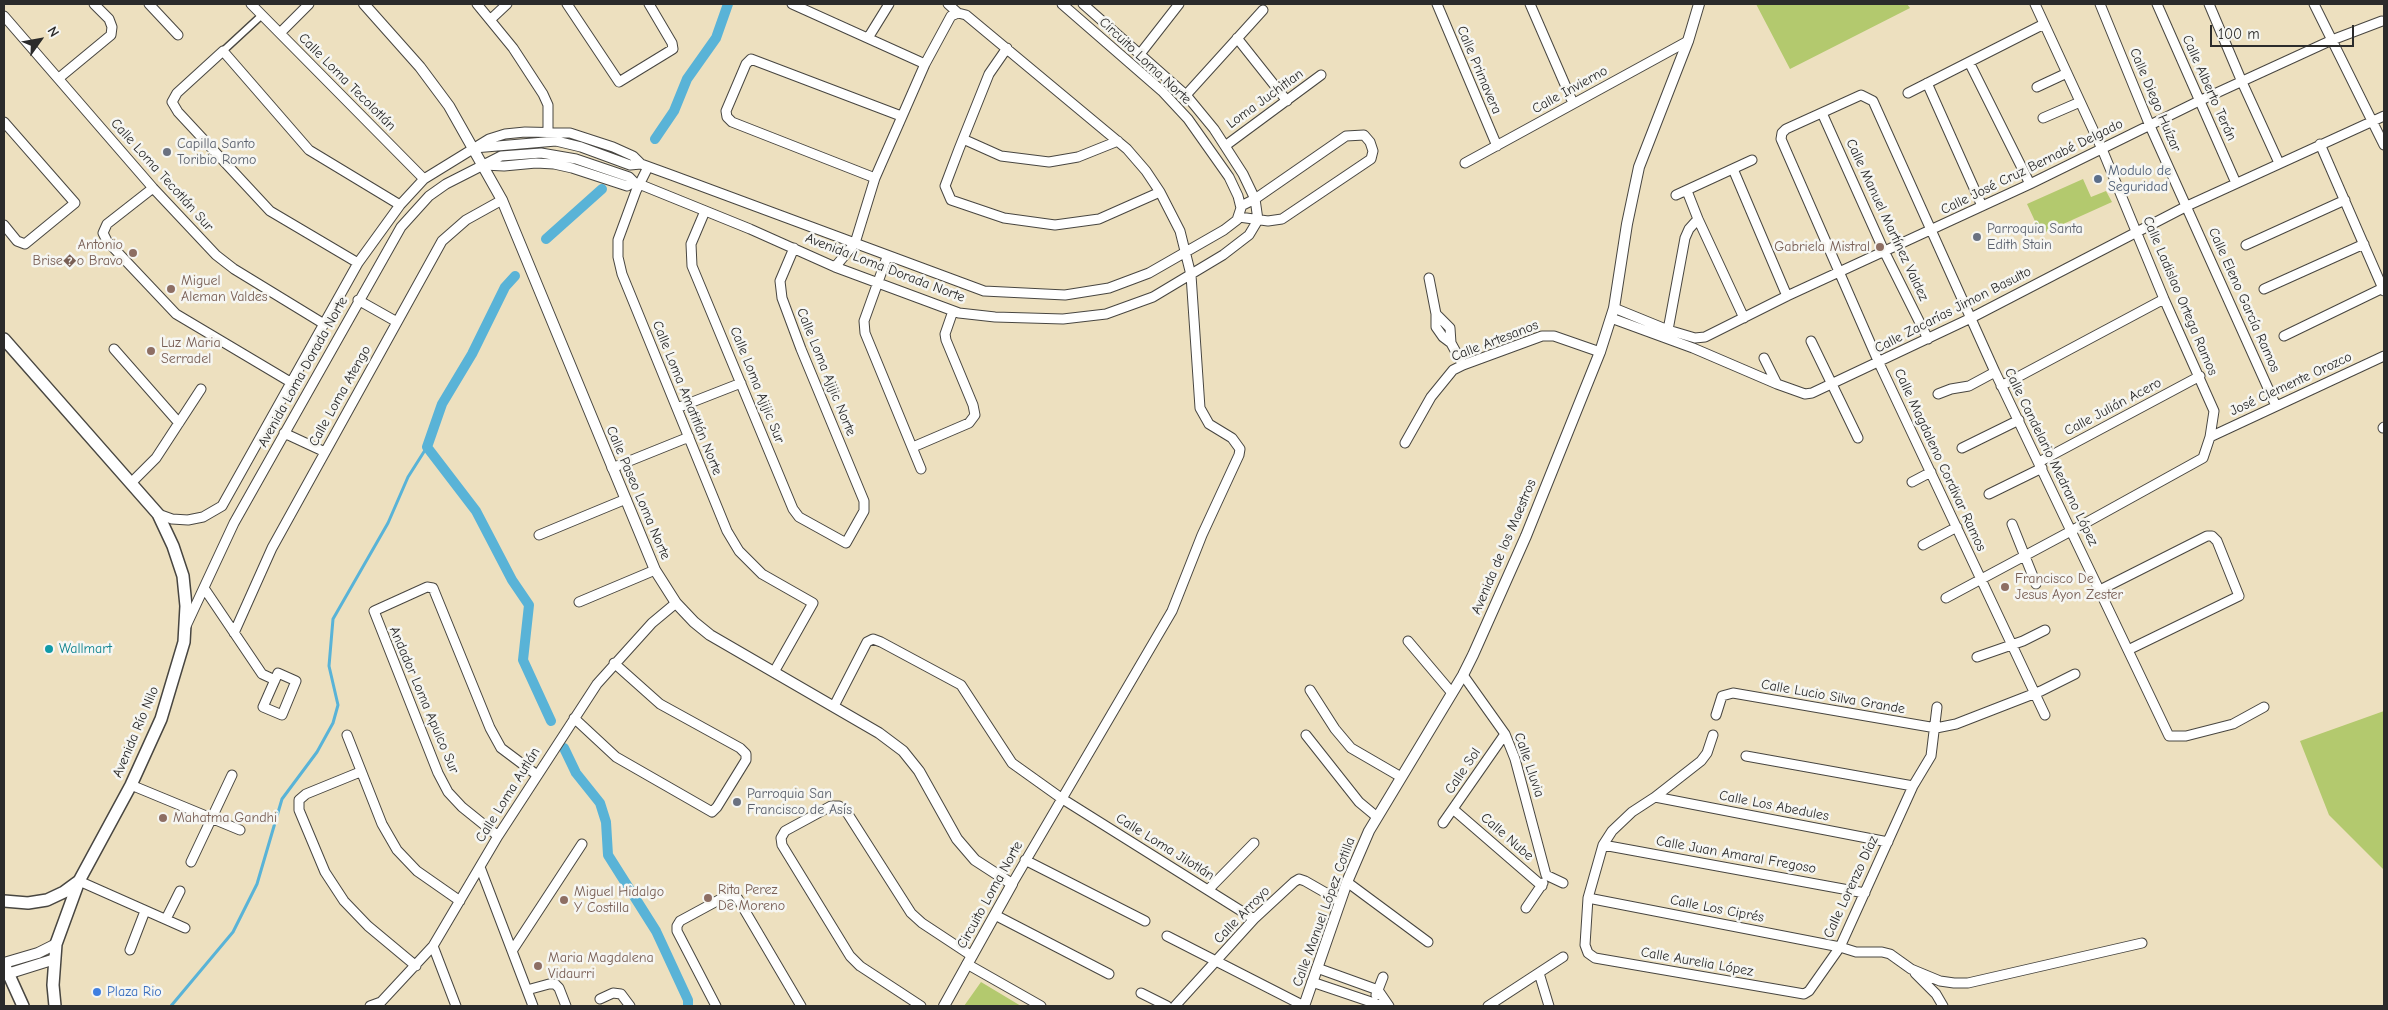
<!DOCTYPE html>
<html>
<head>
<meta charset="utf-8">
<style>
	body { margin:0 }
	#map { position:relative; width:2388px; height:1010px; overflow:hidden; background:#ede0bf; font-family:"Comic Neue",sans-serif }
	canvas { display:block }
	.frame { position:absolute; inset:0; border:5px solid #2b2b2b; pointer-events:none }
	.north { position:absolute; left:15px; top:15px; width:50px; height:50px; -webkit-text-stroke:4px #f6f6f2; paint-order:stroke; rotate:58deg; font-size:14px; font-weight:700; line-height:20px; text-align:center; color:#2b2b2b }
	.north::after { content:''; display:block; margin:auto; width:18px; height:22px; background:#2b2b2b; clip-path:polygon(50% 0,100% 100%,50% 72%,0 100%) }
	.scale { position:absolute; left:2210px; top:25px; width:144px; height:22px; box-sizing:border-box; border:2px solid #2b2b2b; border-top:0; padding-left:6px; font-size:15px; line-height:18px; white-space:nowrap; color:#2b2b2b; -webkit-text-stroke:4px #f6f6f2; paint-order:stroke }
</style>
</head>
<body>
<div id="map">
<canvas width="2388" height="1010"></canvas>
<div class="frame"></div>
<div class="north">N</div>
<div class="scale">100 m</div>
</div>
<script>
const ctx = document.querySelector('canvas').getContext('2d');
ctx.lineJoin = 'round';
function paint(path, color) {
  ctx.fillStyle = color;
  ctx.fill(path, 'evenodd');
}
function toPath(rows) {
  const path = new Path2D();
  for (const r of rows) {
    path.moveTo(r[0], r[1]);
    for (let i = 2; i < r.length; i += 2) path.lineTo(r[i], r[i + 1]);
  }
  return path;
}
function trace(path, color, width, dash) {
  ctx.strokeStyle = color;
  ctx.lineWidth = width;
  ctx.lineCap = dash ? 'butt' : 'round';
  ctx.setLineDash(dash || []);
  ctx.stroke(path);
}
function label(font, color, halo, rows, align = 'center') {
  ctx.font = font + ' "Comic Neue",sans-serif';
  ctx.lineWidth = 5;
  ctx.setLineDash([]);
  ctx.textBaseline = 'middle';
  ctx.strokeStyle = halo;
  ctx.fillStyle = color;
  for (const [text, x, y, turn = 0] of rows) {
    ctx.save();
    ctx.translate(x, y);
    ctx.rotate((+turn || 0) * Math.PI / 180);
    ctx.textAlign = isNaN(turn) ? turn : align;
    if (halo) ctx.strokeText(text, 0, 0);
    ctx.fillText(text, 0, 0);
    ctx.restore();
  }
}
const green = toPath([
	[1756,4,1907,4,1910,8,1790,69],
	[2083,179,2091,197,2106,191,2112,202,2041,234,2027,204],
	[2384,711,2384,870,2329,815,2300,741],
	[981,982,1021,1006,964,1006]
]);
const stream = toPath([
	[171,1006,233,932,257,884,282,799,317,752,333,723,338,705,329,666,333,619,388,523,408,477,427,447]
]);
const canal = toPath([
	[655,139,674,111,687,79,716,38,728,4],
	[546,239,602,189],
	[515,276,505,287,472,354,442,404,427,447,476,511,512,580,529,605,523,660,551,721],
	[564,748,576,773,600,803,606,822,608,855,656,931,688,1000,688,1006]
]);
const pedestrian = toPath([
	[223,51,262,15]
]);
const minor = toPath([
	[149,4,178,35],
	[251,4,424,179],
	[477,4,513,48,543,94,548,105,548,131],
	[567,4,619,82,673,49,672,43,649,4],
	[792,4,925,64],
	[948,4,958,13,966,15,1127,149,1146,171,1160,192,1180,231,1191,275,1200,408,1209,424,1232,438,1240,449,1239,455,1202,535,1172,611,1012,884],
	[1437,4,1497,146],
	[1530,4,1573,103],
	[2100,4,2150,126,2276,406],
	[2157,4,2236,183],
	[2209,4,2242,82,2279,163],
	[2314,4,2384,145],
	[4,16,153,188,216,255,234,269,324,324],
	[491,19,507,4],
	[280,33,309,4],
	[868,38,889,4],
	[1237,38,1287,101],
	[1007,48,989,74,959,149,945,186,951,200,1004,218,1055,225,1099,219,1160,192],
	[1140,54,1179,4],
	[1969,62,2030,184],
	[59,78,111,35,112,27,109,19,94,4],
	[1927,83,1982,206],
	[2037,87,2067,73],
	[1908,93,2044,24],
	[1186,95,1263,10],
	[1822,113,1884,251,1928,339],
	[2043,118,2080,102],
	[4,122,75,203,25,244,17,241,4,225],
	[963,139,1001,156,1049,162,1078,157,1118,141],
	[2320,144,2384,291],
	[1225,146,1321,75],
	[474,148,556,141,581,147,630,165,641,164,674,176,984,291,1065,295,1109,288,1149,273,1224,230,1237,220,1241,208,1238,196,1229,177,1188,119,1162,91,1062,4],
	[1465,163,1688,41],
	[484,165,504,166,536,163,554,164,572,168,627,186,634,182],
	[648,167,636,191,618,240,618,257,622,274,727,531,739,551,762,574,813,603,774,672],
	[1733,169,1787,296],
	[875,178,732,122,727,117,726,111,746,64,751,59,901,116],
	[153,188,107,224,103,233,107,241,176,314,292,383],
	[1687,191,1698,219,1744,318],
	[1676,195,1752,160],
	[705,211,691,244,692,266,793,509,799,517,846,543,864,511,864,501,801,349,782,298,780,281,794,248],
	[1239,217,1268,221,1282,219,1371,159,1373,151,1370,142,1364,135,1346,136,1255,199,1241,206],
	[2246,245,2345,200],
	[887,257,864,321,865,333,921,469],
	[358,263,270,211,178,112,172,102,177,93,223,51,309,150,400,205],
	[835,267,855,243,875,178,925,64,951,16,958,13],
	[1429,278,1436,314,1436,327,1443,337,1451,343,1463,365],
	[2264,289,2364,244],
	[358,300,397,322],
	[1614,308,1668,330,1695,338,1705,337,1787,296,2030,184,2199,101,2332,40,2382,21],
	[1436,314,1450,328,1451,343],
	[1611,318,1693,348,1777,384,1805,394,1812,393,1971,318,2187,206,2384,116],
	[1668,330,1685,238,1689,229,1698,219],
	[2284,336,2383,288],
	[1811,341,1858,438],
	[114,349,179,423],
	[1764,358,1777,384],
	[2001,386,2164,299],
	[1938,394,1951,389,1969,386,1995,372],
	[677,408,741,383],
	[2383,428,2384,427],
	[284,433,325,452],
	[2210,437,2384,356],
	[1405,443,1431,397,1453,370,1463,365,1542,336,1554,336,1600,352],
	[913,447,969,423,975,415,973,405,946,340,945,334,953,311],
	[1962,448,2019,420],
	[2039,462,2200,376],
	[612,468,689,437],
	[1912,482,1931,472],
	[131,483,156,458,201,389],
	[1989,494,2042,468],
	[158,514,172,519,188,520,203,517,222,506,358,263,400,205,424,179,489,139,505,134,525,132,570,133,613,147,633,156,641,164],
	[2012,524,2036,584],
	[539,535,626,499],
	[1923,545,1957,527],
	[204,588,262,674,275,680],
	[2100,590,2207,536,2212,536,2217,541,2239,596,2128,650],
	[1946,598,2071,531,2203,458,2210,437,2214,411,2164,299,2102,149,2035,4],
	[579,602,655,570],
	[186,626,234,523,401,227,429,196,446,184,501,156,541,153,576,159,629,177,634,182,750,229,835,267,959,313,995,317,1063,319,1106,314,1153,297,1223,255,1249,235,1258,220,1255,199,1243,174,1214,129,1186,95,1083,4],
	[234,633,272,548,442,241,466,220,502,200],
	[1408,641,1452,693],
	[1977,657,2023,641,2045,630],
	[278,673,296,681,282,715,263,707,278,673],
	[1463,675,1505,734,1515,759,1546,875],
	[1310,690,1335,729,1351,748,1401,777],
	[834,706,867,642,873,639,881,642,961,685,1012,763,1061,798,1254,919],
	[1716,715,1722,696,1733,693,1936,728,1956,724,2041,691,2075,674],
	[2045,715,1879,363,1781,139,1782,133,1786,129,1861,95,1873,101,1995,372,2169,736,2186,736,2233,724,2264,707],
	[574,718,616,757,712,812,717,807,746,760,746,754,740,748,660,704,614,663],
	[347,735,382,824,397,850,417,871,460,901],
	[1306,735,1359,802,1377,817],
	[1713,735,1707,753,1701,761,1655,797,1632,812,1612,831,1603,845,1588,898,1585,945,1588,953,1595,958,1804,994,1809,991,1840,947,1913,786,1931,756,1937,707],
	[1746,756,1913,786],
	[360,772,306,794,299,800,299,810,325,872,344,901,368,926,416,966],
	[131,785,240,830],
	[1655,797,1888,842],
	[1453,809,1542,886],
	[1443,823,1505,734],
	[498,836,462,807,448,792,438,773,374,611,427,587,433,588,490,728,501,748,537,775],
	[1603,845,1865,893],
	[1025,860,1145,921],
	[191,862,232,775],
	[480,867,533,1006],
	[1546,875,1563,883],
	[79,881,185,928],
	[1347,882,1428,942],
	[1208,890,1254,843],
	[1588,898,1840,947,1856,952,1882,952,1890,954,1911,969,1940,981,1954,983,1968,983,2142,943],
	[1526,908,1543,883],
	[995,915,1109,974],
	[166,919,180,891],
	[1167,936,1304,1006],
	[433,946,456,1006],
	[130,950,145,911],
	[512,951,582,844],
	[967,964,1041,1006],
	[1317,968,1378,990,1389,1006],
	[1539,973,1549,1006],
	[1915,973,1936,994,1943,1006],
	[1312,982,1383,1006],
	[527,990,549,984,555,984,559,988,566,1006],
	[1141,993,1167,1006],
	[1376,995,1383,977],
	[600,999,613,993,621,994,630,1006],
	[370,1006,381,1002,433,946,498,836,597,684,652,623,676,603],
	[716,1006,677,931,677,926,680,921,728,895,734,895,738,899,801,1006],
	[921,1006,860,966,850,956,782,845,781,838,785,831,831,806,839,806,846,811,911,913,922,923,972,956],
	[1175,1006,1254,919,1294,882,1299,879,1305,881,1340,901],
	[1488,1006,1563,957]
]);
const tertiary = toPath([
	[364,4,420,67,449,106,502,200,655,570,676,603,694,622,710,635,879,733,903,751,919,771,957,839,975,860,1012,884,944,1006],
	[4,963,38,953,56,944],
	[4,975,55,959],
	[1304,1006,1347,882,1369,831,1463,675,1473,655,1526,536,1600,352,1614,308,1627,224,1639,167,1688,41,1699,4]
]);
const secondary = toPath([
	[4,339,158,514,173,546,183,576,186,606,184,642,161,719,131,785,79,881,56,944,53,985,55,1006],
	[4,901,28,903,47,900,64,892,79,881],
	[4,964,23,1006]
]);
const markers = [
	[167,152,5,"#6b7280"],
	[2098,179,5,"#5c6f8a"],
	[1977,237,5,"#6b7280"],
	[1880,247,5,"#8d6e63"],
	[133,253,5,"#8d6e63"],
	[171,289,5,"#8d6e63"],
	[151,351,5,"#8d6e63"],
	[2005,587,5,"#8d6e63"],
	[49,649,5,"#0f9aa8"],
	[737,802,5,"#6b7280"],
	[163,818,5,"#8d6e63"],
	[708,898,5,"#8d6e63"],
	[564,900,5,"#8d6e63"],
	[538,966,5,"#8d6e63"],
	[97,992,5,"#3f7fe0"]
];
const streetNames = [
	["Circuito Loma Norte",1145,61,43],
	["Calle Primavera",1479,70,67],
	["Calle Loma Tecolotlán",347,82,45],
	["Calle Alberto Terán",2209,88,66],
	["Calle Invierno",1570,90,-29],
	["Loma Juchitlan",1265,99,-36],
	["Calle Diego Huízar",2155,100,67],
	["Calle José Cruz Bernabé Delgado",2032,167,-26],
	["Calle Loma Tecotlán Sur",162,175,48],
	["Calle Manuel Martínez Valdez",1887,220,65],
	["Avenida Loma Dorada Norte",885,268,21],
	["Calle Ladislao Ortega Ramos",2180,296,67],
	["Calle Eleno García Ramos",2244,300,66],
	["Calle Zacarías Jimon Basulto",1953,310,-27],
	["Calle Artesanos",1495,341,-21],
	["Avenida Loma Dorada Norte",303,372,-61],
	["Calle Loma Ajijic Norte",826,372,68],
	["José Clemente Orozco",2291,384,-25],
	["Calle Loma Ajijic Sur",757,385,68],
	["Calle Loma Atengo",340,396,-61],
	["Calle Loma Amatitlán Norte",687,398,68],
	["Calle Julián Acero",2113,407,-28],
	["Calle Candelario Medrano López",2051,457,64],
	["Calle Magdaleno Cordivar Ramos",1940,460,65],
	["Calle Paseo Loma Norte",638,493,67],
	["Avenida de los Maestros",1504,547,-67],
	["Calle Lucio Silva Grande",1833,697,10],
	["Andador Loma Apulco Sur",424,700,67],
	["Avenida Río Nilo",136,732,-67],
	["Calle Lluvia",1529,765,71],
	["Calle Sol",1463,771,-56],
	["Calle Loma Autlán",508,795,-58],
	["Calle Los Abedules",1774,806,11],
	["Calle Nube",1507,837,41],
	["Calle Loma Jilotlán",1165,847,32],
	["Calle Juan Amaral Fregoso",1736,855,10],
	["Calle Lorenzo Díaz",1851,887,-65],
	["Circuito Loma Norte",990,895,-61],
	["Calle Los Ciprés",1717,909,11],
	["Calle Manuel López Cotilla",1324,912,-70],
	["Calle Arroyo",1242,915,-46],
	["Calle Aurelia López",1697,962,10]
];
const worshipNames = [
	["Capilla Santo",177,144],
	["Toribio Romo",177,160],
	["Parroquia Santa",1987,229],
	["Edith Stain",1987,245],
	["Parroquia San",747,794],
	["Francisco de Asís",747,810]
];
const serviceNames = [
	["Modulo de",2108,171],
	["Seguridad",2108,187]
];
const educationNames = [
	["Antonio",123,245,"right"],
	["Brise�o Bravo",123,261,"right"],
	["Gabriela Mistral",1870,247,"right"],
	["Miguel",181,281],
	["Aleman Valdes",181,297],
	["Luz Maria",161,343],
	["Serradel",161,359],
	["Francisco De",2015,579],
	["Jesus Ayon Zester",2015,595],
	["Mahatma Gandhi",173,818],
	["Rita Perez",718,890],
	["De Moreno",718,906],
	["Miguel Hidalgo",574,892],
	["Y Costilla",574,908],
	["Maria Magdalena",548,958],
	["Vidaurri",548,974]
];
const cultureNames = [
	["Wallmart",59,649]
];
const shopNames = [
	["Plaza Rio",107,992]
];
paint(green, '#b3c96e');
trace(stream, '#59b3d7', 3);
trace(canal, '#59b3d7', 10);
trace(pedestrian, '#484641', 9);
trace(minor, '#484641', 11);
trace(tertiary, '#484641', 12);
trace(secondary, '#484641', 14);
trace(pedestrian, '#fff', 6);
trace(minor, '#fff', 9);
trace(tertiary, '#fff', 10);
trace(secondary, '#fff', 11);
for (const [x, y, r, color] of markers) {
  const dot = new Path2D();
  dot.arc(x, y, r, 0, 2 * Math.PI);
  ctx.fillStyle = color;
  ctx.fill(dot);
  trace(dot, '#f6f6f2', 2);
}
label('14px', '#2b2b2b', '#f6f6f2', streetNames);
label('14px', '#5b616d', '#f6f6f2', worshipNames, 'left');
label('14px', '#4e5e75', '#f6f6f2', serviceNames, 'left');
label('14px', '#785e54', '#f6f6f2', educationNames, 'left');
label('14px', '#0d838f', '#f6f6f2', cultureNames, 'left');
label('14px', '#366cbe', '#f6f6f2', shopNames, 'left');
</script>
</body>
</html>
